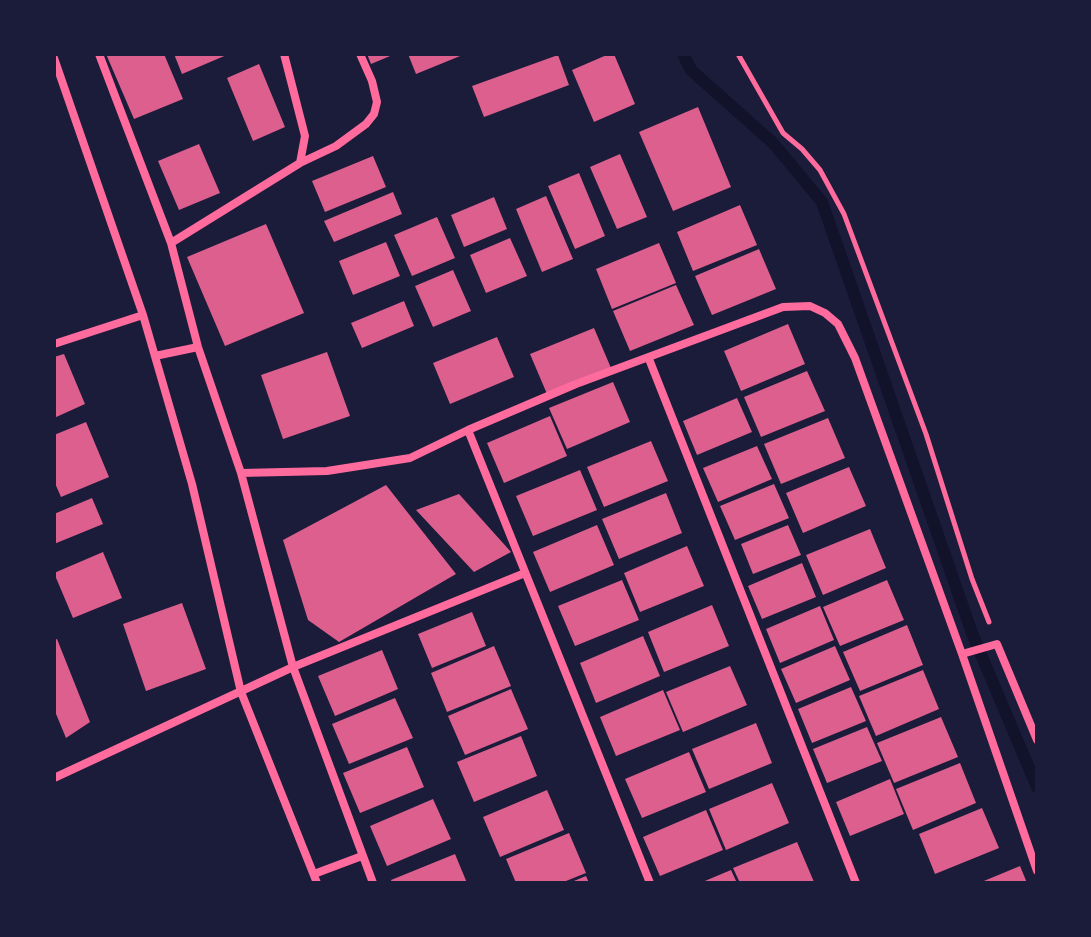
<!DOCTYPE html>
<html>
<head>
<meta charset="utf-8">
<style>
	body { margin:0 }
	#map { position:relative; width:1091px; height:937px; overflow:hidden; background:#1b1b3a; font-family:"DM Sans",sans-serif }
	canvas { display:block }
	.frame { position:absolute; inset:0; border:56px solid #1b1b3a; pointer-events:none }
</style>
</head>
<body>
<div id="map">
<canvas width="1091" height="937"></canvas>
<div class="frame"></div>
</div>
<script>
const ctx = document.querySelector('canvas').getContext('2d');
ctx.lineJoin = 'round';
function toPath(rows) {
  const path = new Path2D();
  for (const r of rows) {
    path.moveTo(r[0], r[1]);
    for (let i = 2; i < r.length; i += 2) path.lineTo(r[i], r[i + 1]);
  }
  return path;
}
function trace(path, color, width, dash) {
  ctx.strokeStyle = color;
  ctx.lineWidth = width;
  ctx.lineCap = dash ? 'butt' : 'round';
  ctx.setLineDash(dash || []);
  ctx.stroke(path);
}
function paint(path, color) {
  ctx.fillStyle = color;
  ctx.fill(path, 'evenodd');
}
const stream = toPath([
	[683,54,691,70,773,143,822,202,972,633,1037,787]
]);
const building = toPath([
	[106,54,164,54,183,99,134,119],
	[174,54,229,54,182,74],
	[367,54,395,54,371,64],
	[408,54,465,54,416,74],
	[609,54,614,54,635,104,594,122,572,70],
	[558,55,569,85,484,117,472,86],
	[259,64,285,127,253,141,227,78],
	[698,107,731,187,673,211,639,132],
	[199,144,220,193,179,210,158,161],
	[620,154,647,217,617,229,590,167],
	[373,156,386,187,325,212,312,181],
	[579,173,605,236,575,249,548,186],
	[393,192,402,214,334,242,324,221],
	[546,196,573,259,542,272,516,209],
	[494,197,507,229,464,247,451,215],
	[740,205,757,245,693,271,677,232],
	[437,217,455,258,412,276,394,235],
	[266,224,304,313,225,346,187,257],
	[510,238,527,276,486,293,470,255],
	[386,242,400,276,353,295,339,261],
	[659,243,676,283,612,309,596,269],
	[759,249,776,289,712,315,695,276],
	[453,270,471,311,433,327,415,286],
	[676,285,694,325,630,351,613,311],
	[404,301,414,326,362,348,351,323],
	[788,324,805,364,741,391,724,351],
	[594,328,611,368,547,394,530,354],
	[497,337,514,377,450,404,433,363],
	[327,352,350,416,283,439,261,375],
	[64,354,85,404,54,418,54,357],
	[807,371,825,411,761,437,744,397],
	[613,382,630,422,567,449,549,408],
	[737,398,752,432,697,455,683,421],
	[550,416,567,456,504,483,487,443],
	[828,418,845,458,781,484,764,444],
	[86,422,109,477,61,497,54,481,54,435],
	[651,441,668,481,604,507,587,467],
	[757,446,772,479,718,502,703,468],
	[849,467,866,506,803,533,786,493],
	[580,470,597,510,533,536,516,496],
	[774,484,789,518,735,540,720,506],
	[386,485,456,574,339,642,308,620,283,540],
	[666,493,682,533,619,559,602,519],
	[459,494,511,552,474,572,416,510],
	[92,498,103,524,54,544,54,514],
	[597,525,614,565,550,592,533,552],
	[788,525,801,555,753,574,741,544],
	[870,529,886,568,823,595,806,555],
	[687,546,704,586,640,612,624,573],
	[103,552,122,598,73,618,54,573],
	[802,563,816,597,762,619,748,586],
	[622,580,639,620,575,646,558,606],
	[887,580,904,620,840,646,823,607],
	[182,603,206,669,146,691,123,624],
	[712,605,729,646,664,672,648,632],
	[820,606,834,640,780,663,766,629],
	[472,612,486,646,432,668,418,634],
	[907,625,923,665,860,691,843,652],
	[643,636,660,676,596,703,580,663],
	[57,639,90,722,66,738,54,709,54,640],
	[494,646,511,686,447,712,431,673],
	[835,646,850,680,796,703,781,669],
	[382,650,398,689,335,716,318,676],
	[730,666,747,705,683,732,666,692],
	[923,670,939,709,876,736,859,696],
	[851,687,866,721,812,743,798,709],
	[511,689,528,729,465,755,448,716],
	[663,690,680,730,616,756,600,717],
	[395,698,413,738,349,764,332,724],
	[941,717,958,757,894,783,877,743],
	[756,723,772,763,709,789,692,749],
	[867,727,882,761,827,783,813,749],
	[521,736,537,776,474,802,457,762],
	[407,747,424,787,360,813,343,773],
	[689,752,706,792,642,818,625,779],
	[960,763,976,803,913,830,896,789],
	[890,779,904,814,850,836,836,802],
	[772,783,789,823,726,850,709,809],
	[547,790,564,830,500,857,483,817],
	[433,799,451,839,387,866,370,826],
	[982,808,999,848,935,874,919,834],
	[706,810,723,850,660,876,643,837],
	[569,833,586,873,561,883,516,883,506,859],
	[797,842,814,882,740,883,733,868],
	[455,854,467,883,392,883,391,880],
	[1020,866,1027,883,979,883],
	[731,870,737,883,700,883],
	[586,876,589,883,569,883]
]);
const path = toPath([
	[738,54,783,133,802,149,820,170,844,214,926,434,972,579,989,622]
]);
const minor = toPath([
	[99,54,171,243,198,347,241,473,293,667,373,883],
	[54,58,143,315,192,484,241,692,317,883],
	[300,163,336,146,366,124,374,114,377,102,372,81,360,54],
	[171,243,300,163,305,136,284,54],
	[54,344,143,315],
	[155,356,198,347],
	[649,359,856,883],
	[468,430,576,384,783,307,810,306,825,313,838,324,855,358,962,654,1037,871],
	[241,473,327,471,410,458,468,430,650,883],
	[962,654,997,644,1037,740],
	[54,778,293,667,525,573],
	[314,874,362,856]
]);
trace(stream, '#12122b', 12);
paint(building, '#dd5f8e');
trace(path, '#ff6b9d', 5);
trace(minor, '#ff6b9d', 8);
</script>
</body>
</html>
